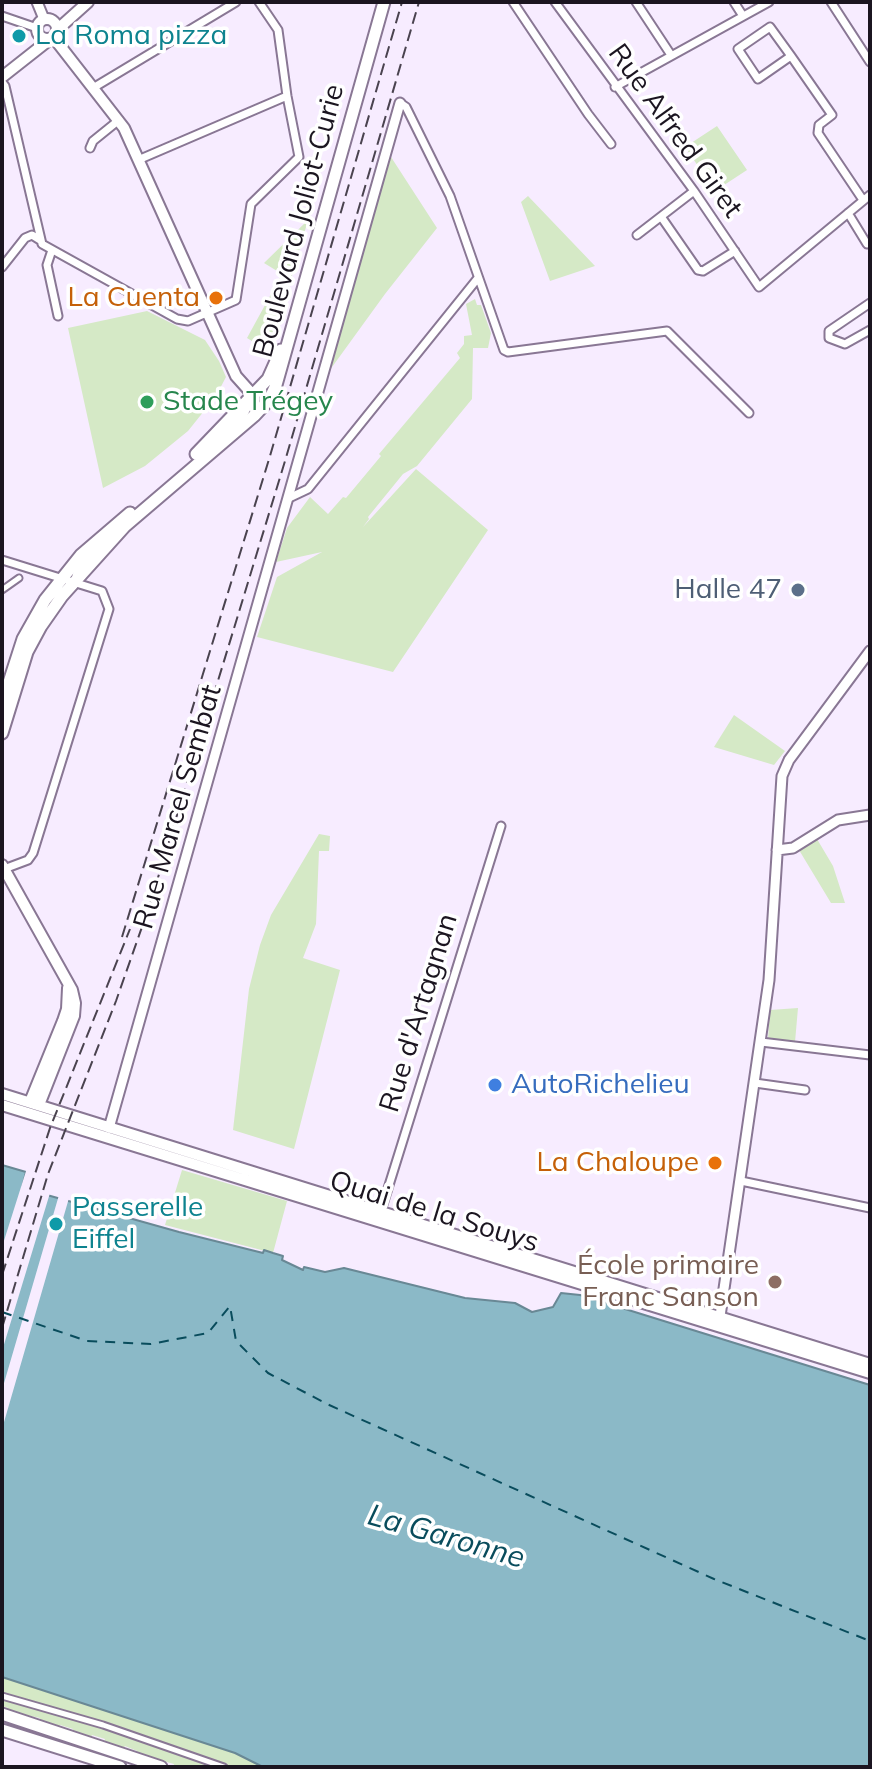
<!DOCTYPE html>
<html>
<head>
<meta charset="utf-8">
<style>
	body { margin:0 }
	#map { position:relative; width:872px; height:1769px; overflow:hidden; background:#f7ecff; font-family:Mulish,sans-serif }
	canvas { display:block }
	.frame { position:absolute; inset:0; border:4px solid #1b1520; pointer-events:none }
</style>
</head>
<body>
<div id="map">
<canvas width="872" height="1769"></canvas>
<div class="frame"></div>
</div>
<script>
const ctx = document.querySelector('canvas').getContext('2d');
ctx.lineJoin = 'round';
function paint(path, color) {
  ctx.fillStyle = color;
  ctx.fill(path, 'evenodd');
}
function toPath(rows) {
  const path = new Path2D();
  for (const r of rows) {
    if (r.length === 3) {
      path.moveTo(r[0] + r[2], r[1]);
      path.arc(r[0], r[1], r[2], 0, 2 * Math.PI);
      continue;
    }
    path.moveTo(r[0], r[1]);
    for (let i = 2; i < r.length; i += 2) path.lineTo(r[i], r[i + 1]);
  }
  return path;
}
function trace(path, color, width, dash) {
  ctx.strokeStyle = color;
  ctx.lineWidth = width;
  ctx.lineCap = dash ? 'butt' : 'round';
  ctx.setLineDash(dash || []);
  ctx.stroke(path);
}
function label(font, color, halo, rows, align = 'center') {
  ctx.font = font + ' Mulish,sans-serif';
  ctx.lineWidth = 7;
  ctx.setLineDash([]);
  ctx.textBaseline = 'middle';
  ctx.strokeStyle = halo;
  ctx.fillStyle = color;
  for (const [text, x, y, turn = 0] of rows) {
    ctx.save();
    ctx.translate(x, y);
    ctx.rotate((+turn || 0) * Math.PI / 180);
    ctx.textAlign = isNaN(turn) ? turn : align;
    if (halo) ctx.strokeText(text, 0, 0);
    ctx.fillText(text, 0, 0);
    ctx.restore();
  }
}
const green = toPath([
	[717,126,747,170,715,191,685,147],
	[391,157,437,228,385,294,327,374],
	[528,196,595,266,550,281,521,202],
	[308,220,275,335,267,343,255,343,247,338,282,274,264,263],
	[475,299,477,305,481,305,491,333,488,348,473,348,472,399,417,466,403,474,368,517,369,519,363,527,416,469,488,530,393,672,257,637,277,577,322,552,276,562,287,528,310,497,328,514,343,497,346,498,381,456,379,454,460,358,457,353,464,344,464,336,472,335,466,304],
	[147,311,205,340,219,361,226,377,216,396,188,431,145,466,103,488,68,328],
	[734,715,785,751,774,765,714,747],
	[319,834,330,836,329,851,319,851,316,924,303,958,340,970,294,1149,233,1130,249,989,260,945,271,915],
	[817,839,833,866,845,903,831,903,799,850],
	[798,1008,795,1042,768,1039,770,1010],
	[182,1170,287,1201,273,1253,165,1225],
	[2,1677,235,1753,263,1767,173,1767,174,1764,136,1754,137,1751,125,1746,123,1749,104,1743,105,1739,92,1735,91,1738,72,1732,73,1729,60,1725,59,1728,39,1721,40,1718,8,1711,8,1708,2,1706]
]);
const water = toPath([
	[2,1165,26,1172,22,1188,179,1232,263,1253,264,1250,273,1253,283,1256,282,1260,303,1270,304,1267,325,1272,344,1268,465,1298,515,1303,532,1312,553,1307,561,1293,580,1295,870,1385,870,1767,263,1767,235,1753,2,1677,2,1165]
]);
const pier = toPath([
	[27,1168,30,1172,27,1186,50,1193,2,1351,2,1247],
	[59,1195,69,1198,2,1429,2,1390]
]);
const ferry = toPath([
	[2,1312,87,1341,151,1344,208,1333,230,1306,236,1341,268,1373,327,1404,714,1579,870,1641]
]);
const pedestrian = toPath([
	[2,590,19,578],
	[2,1696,103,1725,224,1767]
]);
const minor = toPath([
	[513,2,588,114,611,144],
	[555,2,694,191,759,287,870,195],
	[636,2,671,55],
	[734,2,743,16],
	[831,2,870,62],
	[2,16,37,28],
	[791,56,758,79,738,49,770,27,791,56,832,115,819,125,818,133,863,200],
	[2,82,5,86,42,244,177,319,188,321,236,300,251,204,299,157,287,96,278,30,259,2],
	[615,87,769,2],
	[93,88,236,2],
	[400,103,406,107,450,196,504,350,508,352,667,331,749,413],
	[90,148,93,141,119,120],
	[138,160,287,96],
	[848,213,867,244,870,243],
	[662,218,698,270,703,271,735,251],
	[637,235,694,191],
	[52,250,47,265,58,316],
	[2,267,25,238,32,235,40,240],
	[870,303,829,331,829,338,845,344,870,330],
	[289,498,308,489,478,278],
	[2,560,102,591,109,609,33,853,28,860,4,869],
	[76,576,78,569,99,544],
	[761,1042,870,1055],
	[755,1083,805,1090],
	[741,1181,870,1208],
	[380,1214,501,826]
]);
const tertiary = toPath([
	[37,2,44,19],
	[777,850,793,848,838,820,870,815],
	[109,1128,400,103],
	[719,1323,769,980,782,776,789,760,870,651]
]);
const secondary = toPath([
	[47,29,10],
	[58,29,88,2],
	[54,38,124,128,236,376,253,395,241,416,219,441],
	[2,77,49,40],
	[2,865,72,990,75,1003,74,1016,39,1105],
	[2,1094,870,1364],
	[30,1102,63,1021,67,1009,68,988],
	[2,1105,870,1373]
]);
const primary = toPath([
	[196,454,268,379,281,350],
	[2,704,23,639,45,600,81,555,130,513],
	[2,733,27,652,41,626,62,596,125,526,255,415,269,400,276,385,384,2],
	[2,1714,161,1767],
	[2,1730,120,1767]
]);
const rail = toPath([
	[122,937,270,456,402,2],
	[2,1275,50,1128,130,929],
	[2,1328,48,1174,116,1001,149,907,285,461,419,2]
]);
const markers = [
	[19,36,8,"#0f9aa8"],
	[216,298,8,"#e8710a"],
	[147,402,8,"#2e9e5b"],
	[798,590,8,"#5c6f8a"],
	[495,1085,8,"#3f7fe0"],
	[715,1163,8,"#e8710a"],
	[56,1224,8,"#0f9aa8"],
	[775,1282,8,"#8d6e63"]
];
const cultureNames = [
	["La Roma pizza",35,36],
	["Passerelle",72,1208],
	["Eiffel",72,1240]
];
const streetNames = [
	["Rue Alfred Giret",675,131,54],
	["Boulevard Joliot-Curie",299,221,-75],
	["Rue Marcel Sembat",178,807,-74],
	["Rue d'Artagnan",419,1013,-73],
	["Quai de la Souys",434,1212,17]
];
const foodNames = [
	["La Cuenta",200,298],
	["La Chaloupe",699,1163]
];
const leisureNames = [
	["Stade Trégey",163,402]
];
const serviceNames = [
	["Halle 47",782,590]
];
const shopNames = [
	["AutoRichelieu",511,1085]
];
const educationNames = [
	["École primaire",759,1266],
	["Franc Sanson",759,1298]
];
const waterNames = [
	["La Garonne",446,1537,16]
];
paint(green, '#d5e9c6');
paint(water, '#8bb9c7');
trace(water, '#698895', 2);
paint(pier, '#f7ecff');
trace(ferry, '#094c5c', 2, [10, 8]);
trace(pedestrian, '#897794', 9);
trace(minor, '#897794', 11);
trace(tertiary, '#897794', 13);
trace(secondary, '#897794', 14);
trace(primary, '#897794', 15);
trace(pedestrian, '#fff', 5);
trace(minor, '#fff', 7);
trace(tertiary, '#fff', 9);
trace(secondary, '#fff', 10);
trace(primary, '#fff', 11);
trace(rail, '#4a434f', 2, [12, 6]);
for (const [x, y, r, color] of markers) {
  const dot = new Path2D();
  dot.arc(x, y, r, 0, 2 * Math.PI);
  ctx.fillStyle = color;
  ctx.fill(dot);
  trace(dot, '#fff', 3);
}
label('28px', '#0d838f', '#fff', cultureNames, 'left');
label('28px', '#1b1520', '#fff', streetNames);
label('28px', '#c56008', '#fff', foodNames, 'right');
label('28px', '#27864d', '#fff', leisureNames, 'left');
label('28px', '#4e5e75', '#fff', serviceNames, 'right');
label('28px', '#366cbe', '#fff', shopNames, 'left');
label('28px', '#785e54', '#fff', educationNames, 'right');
label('italic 30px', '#094c5c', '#fff', waterNames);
</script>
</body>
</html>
